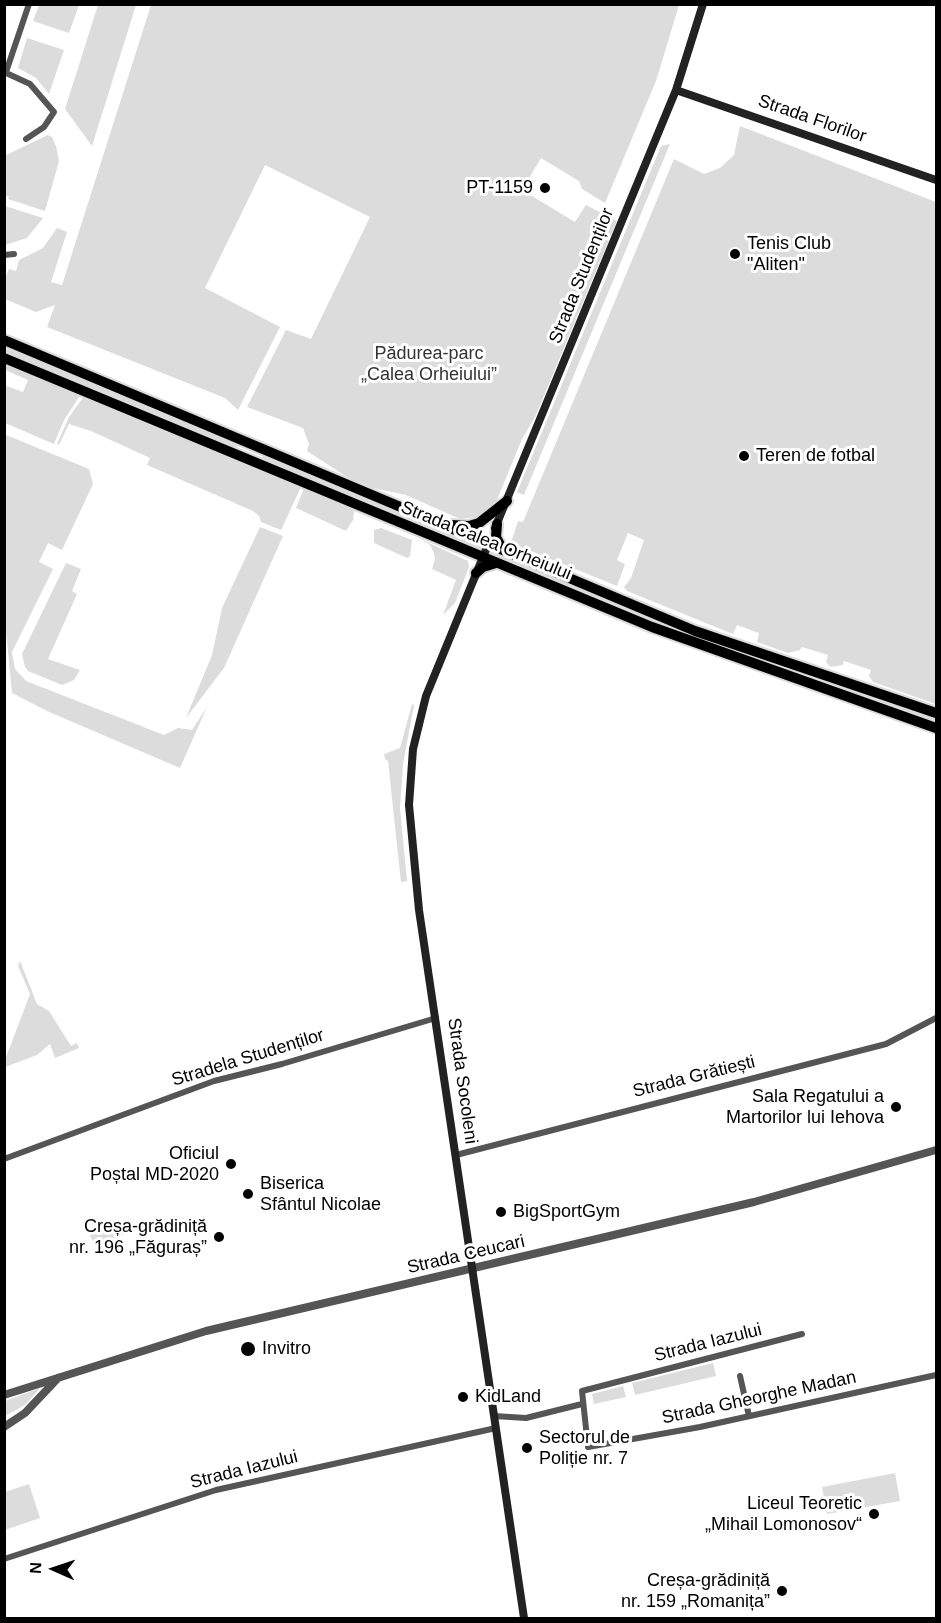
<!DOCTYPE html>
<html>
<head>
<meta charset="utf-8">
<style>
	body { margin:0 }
	#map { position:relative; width:941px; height:1623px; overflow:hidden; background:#fff; font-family:Arial,sans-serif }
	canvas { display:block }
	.frame { position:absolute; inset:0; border:6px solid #000; pointer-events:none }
	.north { position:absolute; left:24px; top:1539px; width:60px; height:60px; -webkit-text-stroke:4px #fff; paint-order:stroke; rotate:273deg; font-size:16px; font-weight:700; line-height:24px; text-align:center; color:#000 }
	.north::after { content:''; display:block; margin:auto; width:21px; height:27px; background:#000; clip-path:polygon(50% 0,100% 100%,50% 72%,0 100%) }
</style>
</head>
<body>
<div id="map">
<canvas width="941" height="1623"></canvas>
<div class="frame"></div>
<div class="north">N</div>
</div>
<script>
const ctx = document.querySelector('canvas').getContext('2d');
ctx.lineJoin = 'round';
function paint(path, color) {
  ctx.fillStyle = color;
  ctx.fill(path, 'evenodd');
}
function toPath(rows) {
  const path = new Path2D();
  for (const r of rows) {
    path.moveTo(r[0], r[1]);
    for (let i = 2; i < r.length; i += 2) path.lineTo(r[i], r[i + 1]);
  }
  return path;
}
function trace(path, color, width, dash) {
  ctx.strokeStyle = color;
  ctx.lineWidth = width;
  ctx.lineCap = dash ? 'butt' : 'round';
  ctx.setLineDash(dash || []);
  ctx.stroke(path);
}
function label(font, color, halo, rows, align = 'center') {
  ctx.font = font + ' Arial,sans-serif';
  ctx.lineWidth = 6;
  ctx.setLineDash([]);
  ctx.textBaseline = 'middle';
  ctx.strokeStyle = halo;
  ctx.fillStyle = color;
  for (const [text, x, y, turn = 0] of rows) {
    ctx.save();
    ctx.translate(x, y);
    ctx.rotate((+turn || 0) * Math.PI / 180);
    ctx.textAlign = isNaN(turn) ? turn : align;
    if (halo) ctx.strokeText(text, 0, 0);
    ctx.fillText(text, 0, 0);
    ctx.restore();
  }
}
const green = toPath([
	[39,5,79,5,69,33,33,21],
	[98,5,136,5,92,146,65,109],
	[151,5,679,5,656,81,605,203,582,189,579,181,541,158,522,190,575,222,586,205,617,221,535,417,522,439,497,500,491,510,479,520,477,517,460,519,406,495,373,488,347,477,307,451,309,444,303,428,247,407,286,330,311,339,370,217,265,165,205,288,280,327,238,410,225,398,47,327,55,305,36,312,5,299,4,281,9,269,16,271,19,260,43,248,57,228,67,232,51,282,62,285],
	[27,38,64,50,49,94,36,78,18,68],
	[740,126,936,202,936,704,873,682,869,676,871,670,844,661,843,665,831,667,826,662,828,655,802,647,800,650,788,653,757,642,759,633,737,625,733,634,627,591,624,587,631,578,644,540,628,533,617,560,625,564,617,586,511,543,518,521,523,522,674,159,704,174,720,168,734,155],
	[48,135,52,137,56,146,59,161,45,211,8,199,9,197,5,195,4,156],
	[670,144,524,495,517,492,661,146],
	[5,206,43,218,27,238,5,245],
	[4,348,43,363,239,445,235,447,5,351],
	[5,364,81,394,64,420,54,444,5,423,4,385,23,392,28,380,5,370],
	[84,396,301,487,281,530,261,522,259,516,253,511,147,465,150,458,91,431,69,424,59,445,57,444,69,417],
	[4,434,89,469,93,484,62,550,48,543,39,562,53,569,12,652,15,669,26,681,164,735,178,728,192,730,207,707,180,768,47,711,12,693,4,610],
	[263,456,474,545,475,547,262,459],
	[304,488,354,511,353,520,346,531,296,508],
	[260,527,283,536,224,668,186,718,212,655,222,608],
	[381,528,412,540,410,556,407,558,374,543,374,530],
	[420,539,468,561,469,567,455,603,443,615,456,580,432,569,435,559,434,553,430,545],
	[66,563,81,569,72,591,77,594,48,659,80,670,74,680,62,685,28,671,25,667,22,654],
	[412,704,414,705,403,764,400,808,407,881,401,882,388,761,385,759,384,754,400,748],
	[20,961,37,1004,49,1011,71,1046,77,1043,79,1048,55,1058,50,1044,37,1055,5,1067,5,1060,30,994,18,966],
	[119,1221,124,1234,95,1246,89,1233],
	[713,1363,716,1376,635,1395,632,1383],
	[623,1386,626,1397,594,1404,592,1394],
	[40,1388,25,1405,5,1416,5,1401],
	[895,1473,900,1501,827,1514,822,1487],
	[29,1484,40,1518,5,1530,5,1492]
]);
const minor = toPath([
	[4,72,30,84,54,112,44,127,26,139],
	[6,72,29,4],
	[4,255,14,254],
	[456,1155,886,1044,936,1018],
	[4,1159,214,1081,282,1064,436,1018],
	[802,1334,582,1391,588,1447,700,1427,936,1375],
	[740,1376,749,1416],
	[494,1416,526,1418,582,1404],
	[4,1559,216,1490,496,1428]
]);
const tertiary = toPath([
	[4,1395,206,1331,754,1202,936,1150],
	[4,1427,25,1413,58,1378]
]);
const secondary = toPath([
	[676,90,936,180],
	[495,528,676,90,703,4],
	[490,540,426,696,413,749,409,805,419,910,524,1618]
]);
const trunk = toPath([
	[4,340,695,631,936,713],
	[4,358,652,627,936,728],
	[497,524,496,537,503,550],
	[451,525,469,526,479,523,507,501],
	[476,573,483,567,496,563]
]);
const markers = [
	[545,188,6,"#000"],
	[735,254,6,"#000"],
	[744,456,6,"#000"],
	[896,1107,6,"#000"],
	[231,1164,6,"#000"],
	[248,1194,6,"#000"],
	[501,1212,6,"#000"],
	[219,1237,6,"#000"],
	[248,1349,8,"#000"],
	[463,1397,6,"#000"],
	[527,1448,6,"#000"],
	[874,1514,6,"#000"],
	[782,1591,6,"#000"]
];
const streetNames = [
	["Strada Florilor",812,119,19],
	["Strada Studenților",582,276,-68],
	["Strada Calea Orheiului",486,541,22],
	["Stradela Studenților",248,1058,-17],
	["Strada Grătiești",694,1077,-14],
	["Strada Socoleni",462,1081,82],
	["Strada Ceucari",466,1255,-13],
	["Strada Iazului",708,1343,-14],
	["Strada Gheorghe Madan",759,1398,-12],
	["Strada Iazului",244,1470,-14]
];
const poiNames = [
	["PT-1159",533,188,"right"],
	["Tenis Club",747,244],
	["\"Aliten\"",747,265],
	["Teren de fotbal",756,456],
	["Sala Regatului a",884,1097,"right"],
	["Martorilor lui Iehova",884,1118,"right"],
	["Oficiul",219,1154,"right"],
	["Poștal MD-2020",219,1175,"right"],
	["Biserica",260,1184],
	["Sfântul Nicolae",260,1205],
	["BigSportGym",513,1212],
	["Creșa-grădiniță",207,1227,"right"],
	["nr. 196 „Făguraș”",207,1248,"right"],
	["Invitro",262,1349],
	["KidLand",475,1397],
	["Sectorul de",539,1438],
	["Poliție nr. 7",539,1459],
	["Liceul Teoretic",862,1504,"right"],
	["„Mihail Lomonosov“",862,1525,"right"],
	["Creșa-grădiniță",770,1581,"right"],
	["nr. 159 „Romanița”",770,1602,"right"]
];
const parkNames = [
	["Pădurea-parc",429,354],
	["„Calea Orheiului”",429,375]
];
paint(green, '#dcdcdc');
trace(trunk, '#dbdbdb', 14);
trace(minor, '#555', 6);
trace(tertiary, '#555', 8);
trace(secondary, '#222', 8);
trace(trunk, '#000', 10);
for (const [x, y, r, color] of markers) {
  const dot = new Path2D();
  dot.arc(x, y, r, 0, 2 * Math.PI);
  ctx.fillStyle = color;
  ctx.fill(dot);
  trace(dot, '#fff', 2);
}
label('18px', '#000', '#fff', streetNames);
label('18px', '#000', '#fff', poiNames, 'left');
label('18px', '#333', '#fff', parkNames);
</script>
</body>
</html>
